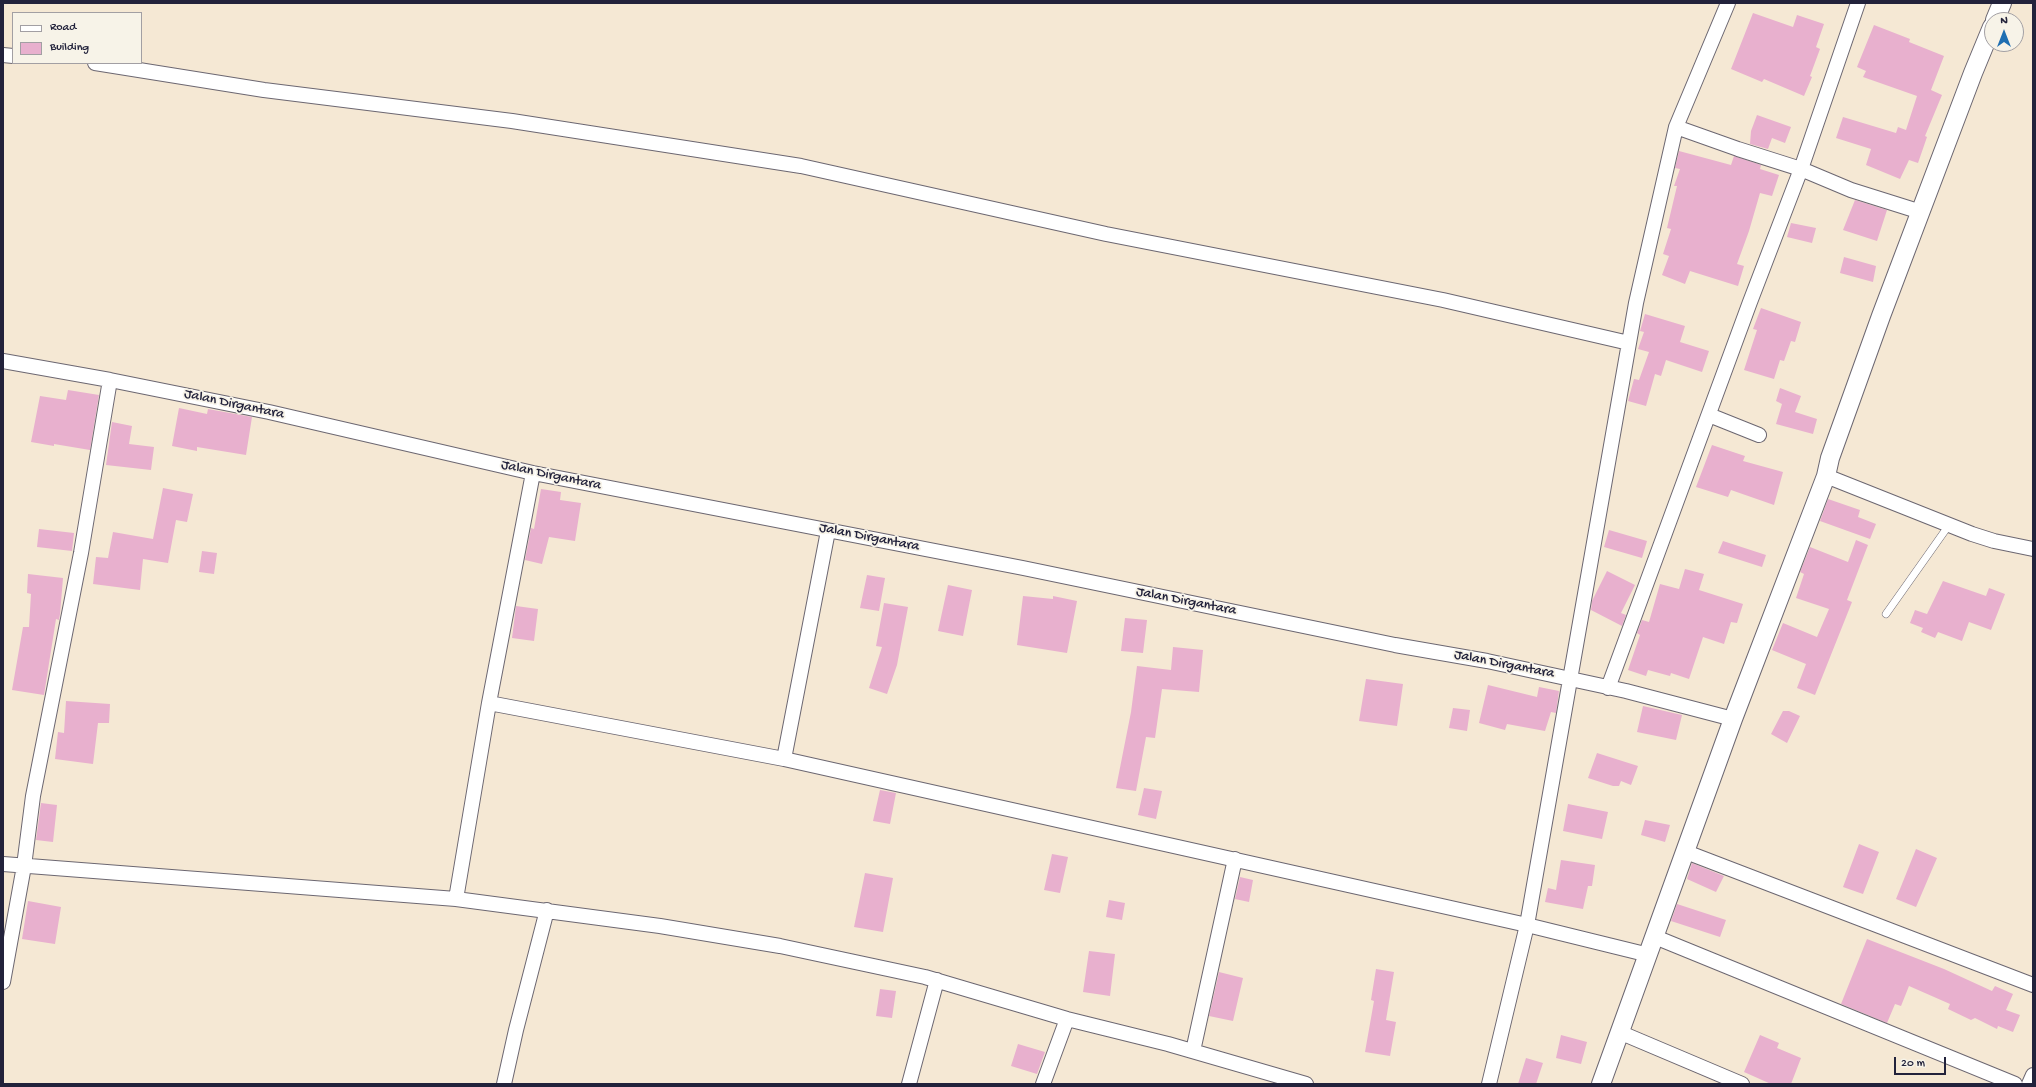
<!DOCTYPE html>
<html>
<head>
<meta charset="utf-8">
<style>
	body { margin:0 }
	#map { position:relative; width:2036px; height:1087px; overflow:hidden; background:#f5e8d4; font-family:"Gochi Hand",sans-serif }
	canvas { display:block }
	.frame { position:absolute; inset:0; border:4px solid #22223b; pointer-events:none }
	.legend { position:absolute; left:12px; top:12px; width:130px; height:52px; box-sizing:border-box; background:#f7f3e8; border:1px solid #a29fa3; margin:0; padding:5px 7px; list-style:none; font-size:12px; color:#22223b }
	.legend li { display:flex; align-items:center; gap:8px; height:20px }
	.legend b { width:20px; border:1px solid #a29fa3 }
	.north { position:absolute; left:1984px; top:12px; width:40px; height:40px; box-sizing:border-box; background:#f7f3e8; border:1px solid #a29fa3; border-radius:50%; rotate:0deg; font-size:11px; font-weight:700; line-height:16px; text-align:center; color:#22223b }
	.north::after { content:''; display:block; margin:auto; width:14px; height:18px; background:#1f6fb2; clip-path:polygon(50% 0,100% 100%,50% 72%,0 100%) }
	.scale { position:absolute; left:1894px; top:1057px; width:52px; height:18px; box-sizing:border-box; border:2px solid #22223b; border-top:0; padding-left:5px; font-size:12px; line-height:14px; white-space:nowrap; color:#22223b; -webkit-text-stroke:3px #f7f3e8; paint-order:stroke }
</style>
</head>
<body>
<div id="map">
<canvas width="2036" height="1087"></canvas>
<div class="frame"></div>
<ul class="legend">
<li><b style="height:5px;background:#fff"></b>Road</li>
<li><b style="height:11px;background:#e8b0ce"></b>Building</li>
</ul>
<div class="north">N</div>
<div class="scale">20 m</div>
</div>
<script>
const ctx = document.querySelector('canvas').getContext('2d');
ctx.lineJoin = 'round';
function paint(path, color) {
  ctx.fillStyle = color;
  ctx.fill(path, 'evenodd');
}
function toPath(rows) {
  const path = new Path2D();
  for (const r of rows) {
    path.moveTo(r[0], r[1]);
    for (let i = 2; i < r.length; i += 2) path.lineTo(r[i], r[i + 1]);
  }
  return path;
}
function trace(path, color, width, dash) {
  ctx.strokeStyle = color;
  ctx.lineWidth = width;
  ctx.lineCap = dash ? 'butt' : 'round';
  ctx.setLineDash(dash || []);
  ctx.stroke(path);
}
function label(font, color, halo, rows, align = 'center') {
  ctx.font = font + ' "Gochi Hand",sans-serif';
  ctx.lineWidth = 3.5;
  ctx.setLineDash([]);
  ctx.textBaseline = 'middle';
  ctx.strokeStyle = halo;
  ctx.fillStyle = color;
  for (const [text, x, y, turn = 0] of rows) {
    ctx.save();
    ctx.translate(x, y);
    ctx.rotate((+turn || 0) * Math.PI / 180);
    ctx.textAlign = isNaN(turn) ? turn : align;
    if (halo) ctx.strokeText(text, 0, 0);
    ctx.fillText(text, 0, 0);
    ctx.restore();
  }
}
const building = toPath([
	[1753,13,1793,27,1797,15,1824,24,1816,47,1820,49,1810,76,1812,77,1804,96,1764,79,1762,82,1731,69],
	[1874,25,1910,39,1909,42,1944,56,1931,90,1942,95,1925,136,1927,137,1918,163,1909,160,1900,179,1866,165,1871,149,1836,138,1843,117,1896,133,1898,127,1906,130,1917,96,1863,77,1866,71,1857,67],
	[1757,115,1791,127,1785,143,1772,138,1768,149,1750,144,1751,131],
	[1679,151,1731,165,1734,156,1761,165,1760,169,1779,175,1772,196,1760,193,1749,231,1737,264,1744,266,1738,286,1690,271,1685,284,1662,275,1669,256,1663,254,1671,229,1667,228,1677,186,1674,186,1680,169,1675,168],
	[1855,200,1887,210,1877,241,1843,230],
	[1791,223,1816,228,1812,243,1787,237],
	[1844,257,1876,266,1873,282,1840,273],
	[1761,308,1801,322,1795,342,1791,341,1784,361,1780,360,1774,379,1744,370,1757,330,1753,329],
	[1645,314,1685,326,1680,342,1709,351,1702,372,1666,360,1661,376,1655,374,1646,406,1628,401,1634,379,1639,380,1649,352,1638,349,1644,332,1640,331],
	[1780,388,1801,396,1795,412,1817,419,1813,434,1776,424,1782,404,1776,401],
	[68,390,99,395,90,450,54,444,54,446,31,442,40,396,66,400],
	[179,408,207,414,208,409,252,417,246,455,197,447,197,451,172,446],
	[112,422,132,426,129,444,154,447,151,470,106,465],
	[1712,445,1745,456,1743,461,1783,472,1774,505,1731,490,1728,497,1696,487],
	[163,488,193,494,187,522,176,520,168,563,143,559,140,590,93,584,96,557,108,558,113,532,153,539],
	[541,489,561,492,560,500,581,503,575,541,549,537,542,564,525,560,531,528,534,529],
	[1828,499,1860,510,1858,517,1876,524,1870,539,1820,521],
	[39,529,74,533,72,551,37,547],
	[1609,530,1647,541,1642,558,1604,547],
	[1856,540,1868,545,1847,600,1852,602,1815,695,1797,688,1806,664,1772,650,1783,623,1817,637,1829,609,1796,598,1804,574,1800,572,1810,547,1848,562],
	[1723,541,1766,555,1762,567,1718,553],
	[202,551,217,553,214,574,199,572],
	[1685,569,1704,574,1699,590,1743,604,1737,623,1731,622,1724,644,1703,637,1689,679,1671,673,1670,676,1648,670,1646,676,1628,670,1640,635,1637,633,1642,620,1649,622,1660,584,1679,589],
	[1607,571,1635,585,1621,613,1626,615,1622,626,1591,610,1592,601],
	[28,574,63,578,60,614,59,620,56,619,44,695,12,690,23,627,29,627,31,594,27,593],
	[867,575,885,578,879,611,860,608],
	[1943,581,1986,596,1989,588,2005,594,1991,630,1969,622,1962,641,1938,632,1935,638,1921,632,1923,628,1910,623,1915,610,1927,614],
	[948,585,972,590,963,636,938,631],
	[1023,596,1053,599,1053,596,1077,601,1067,653,1017,645],
	[884,603,908,607,897,665,887,694,869,688,882,647,876,646],
	[516,606,538,609,534,641,512,638],
	[1125,618,1147,620,1143,653,1121,651],
	[1173,647,1203,650,1199,692,1162,689,1155,738,1146,737,1136,791,1116,788,1131,712,1137,666,1171,670],
	[1366,679,1403,684,1397,726,1359,721],
	[1488,685,1537,697,1539,687,1559,691,1556,713,1551,712,1545,731,1507,724,1505,730,1479,723],
	[66,701,110,704,109,723,98,723,93,764,55,759,58,732,64,733],
	[1643,706,1682,715,1676,740,1637,732],
	[1453,708,1470,710,1467,731,1449,728],
	[1783,711,1789,711,1800,716,1787,743,1771,734],
	[1597,753,1638,766,1631,785,1621,781,1619,786,1613,786,1588,778],
	[1144,788,1162,791,1156,819,1138,815],
	[880,790,896,793,890,824,873,821],
	[41,803,57,805,53,842,36,840],
	[1568,804,1608,812,1602,839,1563,831],
	[1645,820,1670,825,1665,842,1641,835],
	[1859,844,1879,852,1863,894,1843,887],
	[1916,849,1937,858,1916,907,1896,899],
	[1052,854,1068,857,1060,893,1044,890],
	[1561,860,1595,865,1592,886,1588,886,1583,909,1545,902,1548,888,1556,890],
	[1692,863,1724,876,1716,892,1687,879],
	[865,873,893,878,883,932,854,927],
	[1240,877,1253,880,1249,902,1235,899],
	[1109,900,1125,903,1122,920,1106,917],
	[28,901,61,907,55,944,22,939],
	[1677,904,1726,920,1720,937,1671,921],
	[1867,939,1944,969,1992,991,1995,986,2013,994,2006,1010,2020,1015,2013,1032,1998,1026,1997,1029,1975,1018,1971,1020,1948,1009,1950,1004,1909,986,1901,1006,1895,1004,1887,1023,1841,1004],
	[1089,951,1115,954,1110,996,1083,992],
	[1376,969,1394,972,1386,1020,1396,1022,1390,1056,1365,1052,1374,1001,1371,1000],
	[1219,972,1243,978,1233,1021,1209,1016],
	[880,989,896,991,892,1018,876,1016],
	[1561,1035,1587,1042,1581,1064,1556,1058],
	[1760,1035,1779,1043,1777,1048,1801,1058,1791,1084,1771,1084,1744,1072],
	[1018,1044,1045,1052,1037,1074,1011,1066],
	[1526,1058,1543,1063,1536,1084,1518,1084]
]);
const service = toPath([
	[1886,614,1949,525]
]);
const minor = toPath([
	[3,55,13,56],
	[95,63,264,90,512,121,801,166,1106,234,1443,300,1629,343],
	[1676,127,1738,149,1801,169,1851,190,1921,212],
	[3,361,110,380,269,412,533,473,1023,568,1395,645,1487,661,1626,691,1733,719],
	[1709,415,1759,435],
	[1826,476,1972,534,1994,541,2033,549],
	[1608,688,1750,302,1801,169,1858,3],
	[489,703,784,759,1527,925,1649,955],
	[784,759,828,531],
	[1686,852,2033,985],
	[3,864,456,899,660,926,780,946,925,977,1067,1019,1168,1044,1306,1084],
	[456,899,489,703,533,473],
	[1655,937,2015,1084],
	[3,982,24,866,33,796,81,553,110,380],
	[1619,1032,1742,1084],
	[1193,1051,1235,859],
	[504,1084,516,1030,547,910],
	[909,1084,937,980],
	[1043,1084,1067,1019],
	[1489,1084,1527,925,1636,303,1676,127,1728,3],
	[2029,1084,2033,1075]
]);
const tertiary = toPath([
	[1995,20,2002,3],
	[1601,1084,1733,719,1826,476,1830,458,1881,316,1973,73,1992,27]
]);
const streetNames = [
	["Jalan Dirgantara",234,405,12],
	["Jalan Dirgantara",551,476,12],
	["Jalan Dirgantara",869,538,11],
	["Jalan Dirgantara",1186,602,11],
	["Jalan Dirgantara",1504,665,11]
];
paint(building, '#e8b0ce');
trace(service, '#6c6771', 8);
trace(minor, '#6c6771', 16);
trace(tertiary, '#6c6771', 20);
trace(service, '#fff', 7);
trace(minor, '#fff', 14);
trace(tertiary, '#fff', 18);
label('14px', '#22223b', '#f7f3e8', streetNames);
</script>
</body>
</html>
